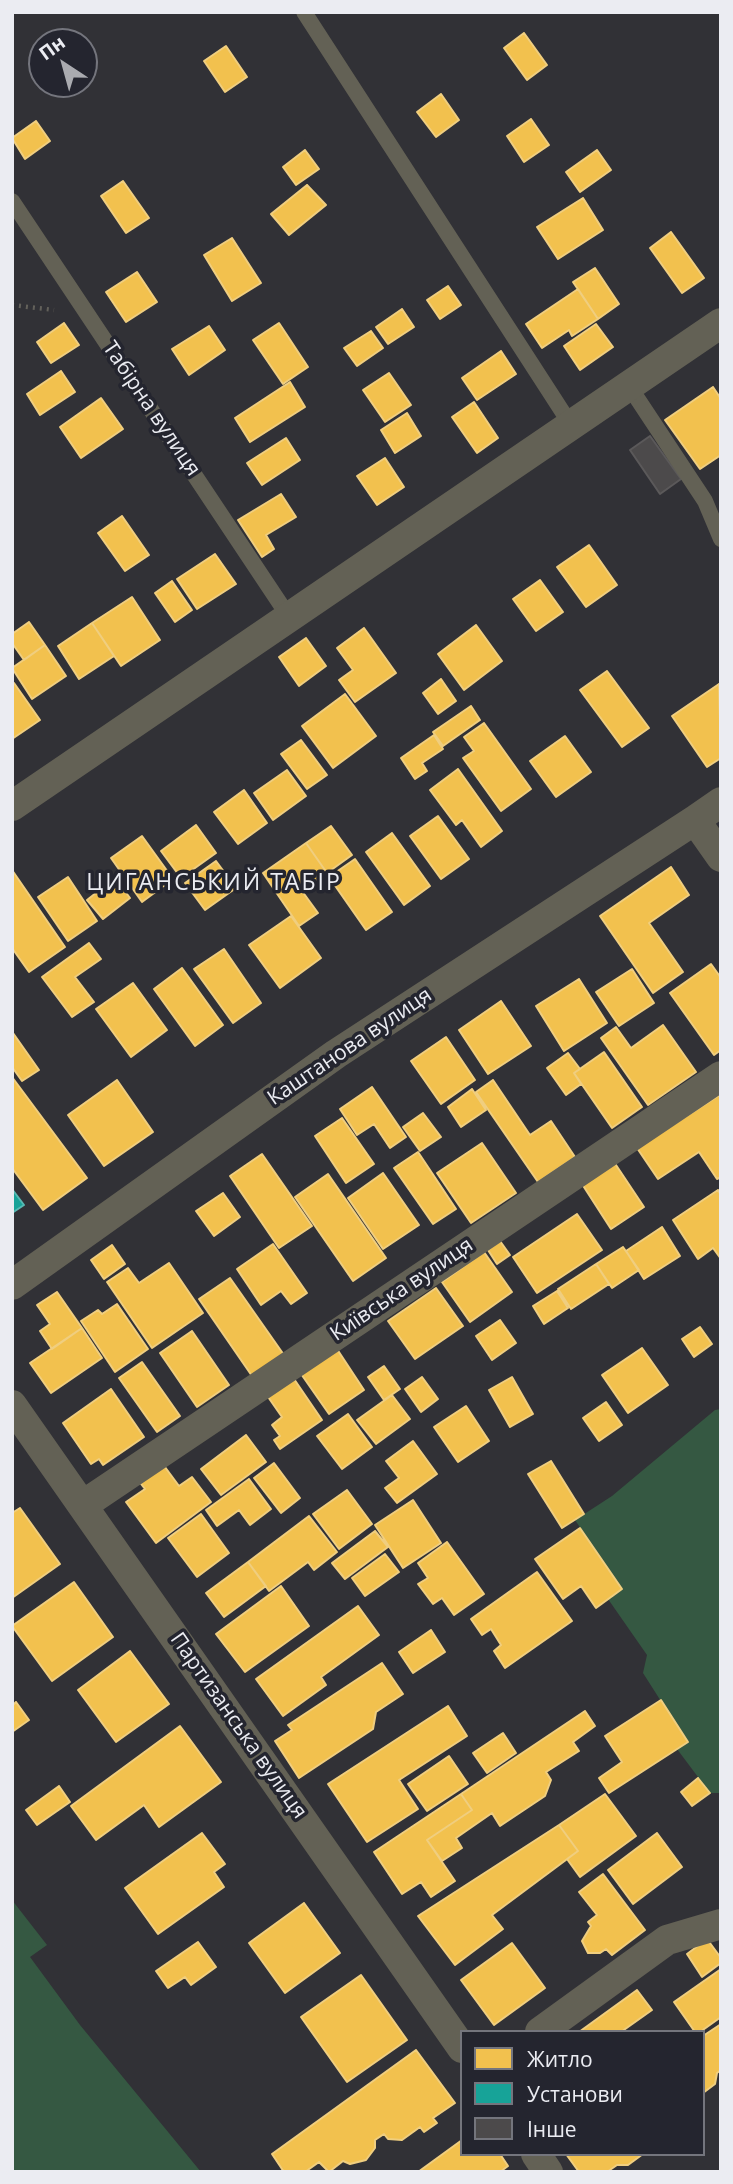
<!DOCTYPE html>
<html>
<head>
<meta charset="utf-8">
<style>
	body { margin:0 }
	#map { position:relative; width:733px; height:2184px; overflow:hidden; background:#313136; font-family:"Open Sans",sans-serif }
	canvas { display:block }
	.frame { position:absolute; inset:0; border:14px solid #ebecf2; pointer-events:none }
	.legend { position:absolute; left:460px; top:2030px; width:245px; height:126px; box-sizing:border-box; background:#24252f; border:2px solid #74757d; margin:0; padding:9px 12px; list-style:none; font-size:21px; color:#ebecf2 }
	.legend li { display:flex; align-items:center; gap:14px; height:35px }
	.legend b { width:35px; border:2px solid #74757d }
	.north { position:absolute; left:28px; top:28px; width:70px; height:70px; box-sizing:border-box; background:#24252f; border:2px solid #74757d; border-radius:50%; rotate:324deg; font-size:19px; font-weight:700; line-height:28px; text-align:center; color:#ebecf2 }
	.north::after { content:''; display:block; margin:auto; width:24px; height:32px; background:#aaabb0; clip-path:polygon(50% 0,100% 100%,50% 72%,0 100%) }
</style>
</head>
<body>
<div id="map">
<canvas width="733" height="2184"></canvas>
<div class="frame"></div>
<ul class="legend">
<li><b style="height:19px;background:#f2c14e"></b>Житло</li>
<li><b style="height:19px;background:#17a398"></b>Установи</li>
<li><b style="height:19px;background:#4c4a4b"></b>Інше</li>
</ul>
<div class="north">Пн</div>
</div>
<script>
const ctx = document.querySelector('canvas').getContext('2d');
ctx.lineJoin = 'round';
function paint(path, color) {
  ctx.fillStyle = color;
  ctx.fill(path, 'evenodd');
}
function toPath(rows) {
  const path = new Path2D();
  for (const r of rows) {
    path.moveTo(r[0], r[1]);
    for (let i = 2; i < r.length; i += 2) path.lineTo(r[i], r[i + 1]);
  }
  return path;
}
function trace(path, color, width, dash) {
  ctx.strokeStyle = color;
  ctx.lineWidth = width;
  ctx.lineCap = dash ? 'butt' : 'round';
  ctx.setLineDash(dash || []);
  ctx.stroke(path);
}
function label(font, color, halo, rows, align = 'center') {
  ctx.font = font + ' "Open Sans",sans-serif';
  ctx.lineWidth = 7;
  ctx.setLineDash([]);
  ctx.textBaseline = 'middle';
  ctx.strokeStyle = halo;
  ctx.fillStyle = color;
  for (const [text, x, y, turn = 0] of rows) {
    ctx.save();
    ctx.translate(x, y);
    ctx.rotate((+turn || 0) * Math.PI / 180);
    ctx.textAlign = isNaN(turn) ? turn : align;
    if (halo) ctx.strokeText(text, 0, 0);
    ctx.fillText(text, 0, 0);
    ctx.restore();
  }
}
const green = toPath([
	[721,1409,721,1793,710,1793,677,1749,687,1742,643,1673,647,1655,608,1599,622,1589,575,1520,612,1496,715,1410],
	[12,1900,47,1945,30,1957,80,2025,201,2172,12,2172]
]);
const homes = toPath([
	[524,33,547,65,527,80,504,48,524,33],
	[226,46,247,77,225,92,204,61,226,46],
	[441,94,459,120,436,137,417,112,441,94],
	[531,119,549,145,524,162,507,136,531,119],
	[36,121,50,141,25,159,12,138,36,121],
	[305,150,319,169,296,185,283,167,305,150],
	[597,150,611,170,580,192,566,172,597,150],
	[123,181,149,218,126,233,101,196,123,181],
	[307,185,326,205,289,235,271,214,307,185],
	[583,198,603,230,558,259,537,227,583,198],
	[671,232,704,278,682,293,650,248,671,232],
	[232,238,261,283,232,301,204,255,232,238],
	[595,268,619,304,598,319,573,282,595,268],
	[137,272,157,302,126,322,106,292,137,272],
	[448,286,461,305,440,319,427,300,448,286],
	[578,289,598,319,572,336,569,330,542,348,526,324,578,289],
	[402,309,414,327,388,344,376,327,402,309],
	[64,323,79,345,51,363,37,342,64,323],
	[279,323,308,367,283,384,253,340,279,323],
	[596,324,613,347,580,370,564,346,596,324],
	[209,326,225,350,189,375,172,349,209,326],
	[371,331,383,348,357,366,344,348,371,331],
	[501,351,516,374,477,400,462,378,501,351],
	[61,371,75,392,40,415,27,394,61,371],
	[389,373,411,405,385,422,363,390,389,373],
	[290,382,305,407,250,442,235,418,290,382],
	[713,387,721,399,721,455,700,469,665,420,713,387],
	[101,398,123,429,81,458,60,427,101,398],
	[474,402,498,438,477,453,452,417,474,402],
	[407,413,421,436,395,453,381,430,407,413],
	[286,438,300,460,262,485,247,463,286,438],
	[385,458,404,487,377,505,357,476,385,458],
	[281,494,296,517,266,535,274,549,262,557,238,520,281,494],
	[122,516,149,555,125,571,98,533,122,516],
	[589,545,617,585,586,607,557,567,589,545],
	[215,554,236,584,197,609,177,579,215,554],
	[540,580,563,612,536,631,513,599,540,580],
	[172,581,192,610,175,622,155,593,172,581],
	[132,597,160,640,121,666,92,623,132,597],
	[29,622,45,645,24,660,12,643,12,634,29,622],
	[92,623,114,656,79,679,58,646,92,623],
	[476,625,502,661,464,690,438,654,476,625],
	[364,628,396,673,355,702,339,680,353,670,337,648,364,628],
	[306,638,326,666,299,686,279,657,306,638],
	[45,645,66,676,32,699,12,668,45,645],
	[607,671,649,728,622,747,580,690,607,671],
	[441,679,456,701,438,714,423,693,441,679],
	[14,683,40,720,12,739,12,684,14,683],
	[719,684,721,758,707,767,672,716,719,684],
	[345,694,376,736,333,768,302,726,345,694],
	[471,706,480,720,443,746,433,732,471,706],
	[484,723,531,789,501,811,463,758,474,751,464,737,484,723],
	[434,735,443,749,422,763,427,771,415,779,401,758,434,735],
	[565,736,591,772,556,797,530,761,565,736],
	[301,740,327,775,307,789,281,754,301,740],
	[458,769,502,831,481,847,462,820,456,825,430,790,458,769],
	[287,770,306,796,273,820,254,793,287,770],
	[244,790,267,823,238,844,214,812,244,790],
	[438,816,469,859,441,879,410,836,438,816],
	[196,825,216,853,181,878,161,851,196,825],
	[331,826,352,855,327,873,306,843,331,826],
	[392,833,430,886,404,905,366,852,392,833],
	[142,836,173,879,142,902,111,858,142,836],
	[306,843,327,873,302,891,318,913,299,926,263,873,306,843],
	[355,859,392,912,366,930,329,877,355,859],
	[216,861,236,888,205,910,185,883,216,861],
	[671,867,689,895,649,923,683,972,653,993,600,916,671,867],
	[12,870,65,947,29,972,12,948,12,870],
	[68,877,97,921,68,941,38,897,68,877],
	[115,878,130,898,103,919,87,900,115,878],
	[291,916,321,958,280,988,249,945,291,916],
	[89,943,101,959,75,977,94,1002,72,1017,42,977,89,943],
	[224,949,261,1003,233,1023,194,969,224,949],
	[711,964,721,978,721,1050,714,1055,670,993,711,964],
	[182,968,223,1025,195,1046,154,989,182,968],
	[632,969,654,1003,619,1026,596,992,632,969],
	[579,979,607,1023,564,1051,536,1006,579,979],
	[133,983,167,1030,131,1057,96,1009,133,983],
	[501,1001,531,1046,488,1074,459,1030,501,1001],
	[663,1025,696,1072,648,1105,601,1038,616,1027,631,1048,663,1025],
	[13,1033,39,1070,22,1081,12,1067,13,1033],
	[446,1037,475,1080,441,1104,411,1061,446,1037],
	[604,1052,642,1107,612,1128,574,1073,604,1052],
	[568,1053,580,1069,574,1073,581,1084,566,1095,547,1068,568,1053],
	[12,1077,87,1178,43,1210,12,1168,12,1077],
	[117,1080,153,1132,104,1166,68,1115,117,1080],
	[493,1080,530,1135,551,1121,575,1157,538,1182,476,1092,493,1080],
	[372,1087,406,1137,390,1148,374,1124,357,1135,340,1109,372,1087],
	[472,1089,486,1110,461,1127,448,1107,472,1089],
	[721,1094,721,1177,717,1179,699,1152,658,1179,637,1148,721,1094],
	[423,1113,441,1137,420,1151,403,1127,423,1113],
	[342,1118,374,1164,346,1183,315,1136,342,1118],
	[482,1143,516,1193,471,1223,437,1173,482,1143],
	[418,1152,456,1209,433,1224,394,1168,418,1152],
	[262,1154,312,1226,279,1248,230,1176,262,1154],
	[614,1162,644,1207,611,1229,582,1184,614,1162],
	[383,1173,419,1225,383,1249,348,1198,383,1173],
	[328,1174,386,1258,353,1281,295,1197,328,1174],
	[718,1190,721,1195,721,1259,713,1248,698,1259,673,1220,718,1190],
	[223,1193,240,1217,214,1236,196,1211,223,1193],
	[577,1214,602,1250,537,1293,513,1257,577,1214],
	[662,1227,680,1256,644,1279,626,1251,662,1227],
	[500,1241,510,1255,497,1264,488,1250,500,1241],
	[273,1244,307,1293,291,1304,281,1291,261,1305,237,1269,273,1244],
	[112,1245,125,1264,104,1279,91,1260,112,1245],
	[623,1247,639,1270,612,1288,596,1264,623,1247],
	[484,1252,512,1292,470,1322,442,1282,484,1252],
	[169,1263,203,1313,152,1348,107,1282,128,1268,139,1283,169,1263],
	[596,1264,609,1284,571,1309,558,1289,596,1264],
	[230,1278,284,1355,252,1376,199,1299,230,1278],
	[436,1288,463,1326,415,1359,388,1321,436,1288],
	[557,1291,568,1308,544,1324,533,1306,557,1291],
	[57,1292,82,1328,52,1349,40,1331,50,1324,37,1305,57,1292],
	[117,1304,148,1349,115,1372,81,1321,98,1310,102,1314,117,1304],
	[500,1320,516,1343,492,1360,476,1336,500,1320],
	[700,1327,712,1344,694,1357,682,1339,700,1327],
	[82,1328,102,1358,51,1393,30,1363,82,1328],
	[192,1331,229,1385,197,1407,160,1353,192,1331],
	[335,1346,364,1390,329,1414,299,1371,335,1346],
	[642,1348,668,1385,628,1413,602,1375,642,1348],
	[142,1362,180,1416,157,1432,119,1378,142,1362],
	[384,1366,400,1389,384,1400,368,1377,384,1366],
	[292,1376,322,1420,280,1449,274,1440,280,1436,272,1425,282,1417,266,1394,292,1376],
	[422,1377,438,1399,421,1412,405,1389,422,1377],
	[512,1377,533,1414,510,1427,489,1390,512,1377],
	[111,1389,144,1437,103,1465,99,1459,91,1464,63,1423,111,1389],
	[392,1395,410,1419,376,1444,357,1420,392,1395],
	[606,1402,622,1425,599,1441,583,1418,606,1402],
	[466,1406,489,1441,458,1462,434,1427,466,1406],
	[348,1414,372,1447,342,1469,317,1436,348,1414],
	[246,1435,266,1462,221,1495,201,1469,246,1435],
	[413,1441,437,1474,397,1503,385,1488,399,1478,386,1461,413,1441],
	[551,1461,584,1514,562,1528,528,1474,551,1461],
	[162,1463,179,1486,192,1477,211,1502,156,1543,126,1502,145,1489,138,1480,162,1463],
	[274,1463,300,1498,281,1513,254,1478,274,1463],
	[249,1479,271,1509,250,1525,239,1510,217,1526,206,1510,249,1479],
	[347,1490,372,1524,339,1549,313,1514,347,1490],
	[413,1500,441,1543,403,1568,375,1525,413,1500],
	[20,1508,60,1564,12,1598,12,1513,20,1508],
	[201,1514,229,1553,197,1577,168,1538,201,1514],
	[309,1516,337,1552,314,1570,308,1562,269,1591,248,1562,309,1516],
	[580,1528,622,1589,596,1608,581,1586,563,1599,535,1559,580,1528],
	[375,1531,388,1547,345,1579,332,1563,375,1531],
	[447,1542,484,1594,454,1615,442,1598,433,1604,418,1584,428,1578,418,1563,447,1542],
	[385,1554,399,1572,365,1596,352,1578,385,1554],
	[248,1562,266,1586,224,1617,206,1593,248,1562],
	[537,1572,572,1621,505,1668,494,1651,501,1645,491,1629,482,1635,471,1619,537,1572],
	[74,1582,113,1637,52,1681,12,1626,74,1582],
	[281,1586,309,1626,245,1672,216,1634,281,1586],
	[358,1606,379,1635,321,1677,326,1685,283,1716,256,1679,358,1606],
	[431,1630,445,1652,413,1673,399,1652,431,1630],
	[130,1651,169,1704,116,1742,78,1690,130,1651],
	[382,1663,403,1694,376,1712,373,1729,299,1778,275,1741,292,1730,288,1725,382,1663],
	[661,1700,688,1742,609,1793,599,1778,622,1762,605,1736,661,1700],
	[16,1702,29,1720,12,1732,12,1706,16,1702],
	[448,1706,467,1736,399,1780,418,1809,367,1842,328,1784,448,1706],
	[585,1711,595,1726,573,1742,579,1751,546,1772,551,1780,545,1796,500,1826,492,1813,456,1838,462,1848,442,1861,427,1840,472,1810,461,1794,585,1711],
	[180,1726,221,1782,159,1827,144,1805,96,1840,71,1806,180,1726],
	[503,1733,516,1753,487,1773,473,1753,503,1733],
	[449,1756,468,1784,427,1811,408,1784,449,1756],
	[698,1778,710,1793,692,1806,681,1792,698,1778],
	[59,1786,70,1802,37,1825,26,1810,59,1786],
	[461,1794,472,1810,427,1840,455,1881,431,1897,421,1882,402,1894,374,1852,461,1794],
	[605,1794,636,1836,580,1877,567,1859,578,1851,559,1825,605,1794],
	[559,1825,578,1851,492,1915,503,1929,455,1965,418,1916,559,1825],
	[202,1833,225,1864,214,1872,224,1887,158,1934,125,1888,202,1833],
	[657,1833,682,1867,633,1904,608,1870,657,1833],
	[603,1874,645,1930,612,1955,606,1949,600,1953,588,1953,582,1941,591,1926,588,1922,597,1915,579,1892,603,1874],
	[304,1903,340,1953,285,1993,249,1943,304,1903],
	[707,1939,721,1958,721,1963,702,1977,687,1954,707,1939],
	[198,1942,216,1967,191,1985,185,1977,168,1988,156,1971,198,1942],
	[512,1943,545,1988,494,2025,461,1980,512,1943],
	[721,1969,721,2017,700,2032,695,2032,674,2002,721,1969],
	[361,1975,407,2040,347,2082,301,2017,361,1975],
	[637,1990,652,2010,621,2032,579,2032,637,1990],
	[721,2024,721,2070,717,2073,715,2084,703,2093,703,2036,721,2024],
	[416,2050,455,2103,433,2118,437,2123,424,2132,420,2127,402,2140,388,2139,384,2134,375,2140,375,2148,366,2160,350,2164,343,2161,329,2172,319,2162,305,2172,284,2172,272,2154,416,2050],
	[462,2140,462,2154,500,2154,508,2166,500,2172,418,2172,462,2140],
	[566,2154,643,2154,628,2165,617,2165,607,2172,579,2172,566,2154]
]);
const public = toPath([
	[12,1189,24,1205,12,1213,12,1189]
]);
const building = toPath([
	[650,436,681,479,660,494,630,450,650,436]
]);
const path = toPath([
	[12,305,54,310]
]);
const lane = toPath([
	[304,12,571,425],
	[12,201,289,617],
	[629,386,705,501,721,539]
]);
const street = toPath([
	[12,806,721,323],
	[695,820,721,802],
	[12,1285,336,1054,695,820,721,857],
	[12,1405,462,2048],
	[83,1505,721,1076],
	[540,2032,667,1940,721,1924],
	[536,2154,548,2172]
]);
const streetNames = [
	["Табірна вулиця",151,409,56],
	["Каштанова вулиця",350,1047,-34],
	["Київська вулиця",402,1290,-34],
	["Партизанська вулиця",238,1726,55]
];
const neighbourhoodNames = [
	["ЦИГАНСЬКИЙ ТАБІР",214,883]
];
paint(green, '#355842');
paint(homes, '#f2c14e');
trace(homes, '#f0ce7f', 2);
paint(public, '#17a398');
trace(public, '#57b9b3', 2);
paint(building, '#4c4a4b');
trace(building, '#5b595a', 2);
trace(path, '#63615b', 4.5, [2, 5]);
trace(lane, '#636155', 16);
trace(street, '#636155', 30);
label('21px', '#ebecf2', '#24252f', streetNames);
ctx.letterSpacing = '2px';
label('23px', '#ebecf2', '#24252f', neighbourhoodNames);
ctx.letterSpacing = '0px';
</script>
</body>
</html>
